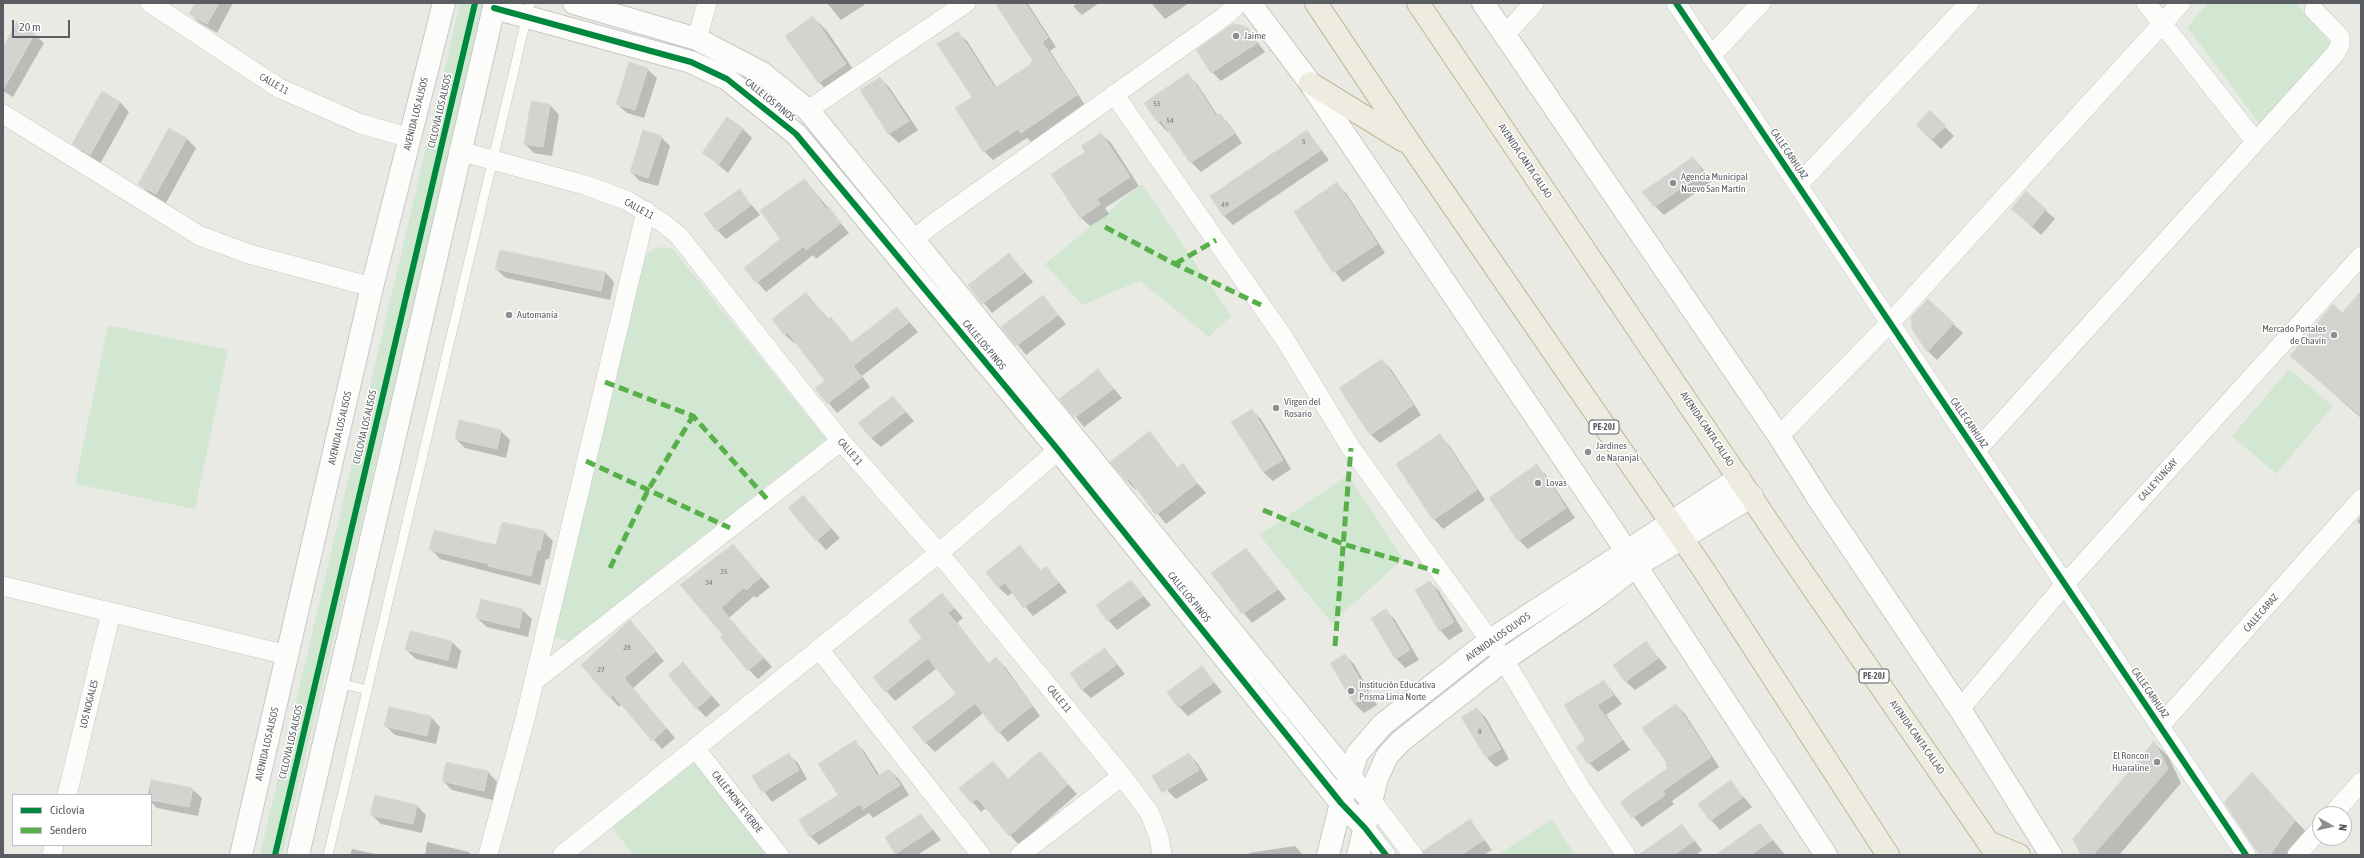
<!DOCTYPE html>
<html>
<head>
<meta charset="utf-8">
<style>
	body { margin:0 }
	#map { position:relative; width:2364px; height:858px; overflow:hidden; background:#eaeae5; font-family:"Asap Condensed",sans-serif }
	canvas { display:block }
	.frame { position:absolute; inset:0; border:4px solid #5a5d62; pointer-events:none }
	.legend { position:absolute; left:12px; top:794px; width:140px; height:52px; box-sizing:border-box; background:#fff; border:1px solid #bdbec0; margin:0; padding:5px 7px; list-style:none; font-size:12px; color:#5a5d62 }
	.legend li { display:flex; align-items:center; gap:8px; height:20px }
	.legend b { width:20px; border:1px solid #bdbec0 }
	.north { position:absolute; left:2312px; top:806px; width:40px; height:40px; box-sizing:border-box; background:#fff; border:1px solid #bdbec0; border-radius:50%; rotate:98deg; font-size:11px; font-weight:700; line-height:16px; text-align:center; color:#5a5d62 }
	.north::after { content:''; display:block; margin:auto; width:14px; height:18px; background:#8c8e90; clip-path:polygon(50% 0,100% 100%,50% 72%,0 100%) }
	.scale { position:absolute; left:12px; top:20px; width:58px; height:18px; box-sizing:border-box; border:2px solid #5a5d62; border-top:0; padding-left:5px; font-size:12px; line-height:14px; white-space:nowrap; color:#5a5d62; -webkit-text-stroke:3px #fff; paint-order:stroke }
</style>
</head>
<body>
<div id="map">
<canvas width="2364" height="858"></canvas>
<div class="frame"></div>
<ul class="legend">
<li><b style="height:5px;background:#00873e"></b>Ciclovía</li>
<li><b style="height:5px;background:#58b04a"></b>Sendero</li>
</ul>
<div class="north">N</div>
<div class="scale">20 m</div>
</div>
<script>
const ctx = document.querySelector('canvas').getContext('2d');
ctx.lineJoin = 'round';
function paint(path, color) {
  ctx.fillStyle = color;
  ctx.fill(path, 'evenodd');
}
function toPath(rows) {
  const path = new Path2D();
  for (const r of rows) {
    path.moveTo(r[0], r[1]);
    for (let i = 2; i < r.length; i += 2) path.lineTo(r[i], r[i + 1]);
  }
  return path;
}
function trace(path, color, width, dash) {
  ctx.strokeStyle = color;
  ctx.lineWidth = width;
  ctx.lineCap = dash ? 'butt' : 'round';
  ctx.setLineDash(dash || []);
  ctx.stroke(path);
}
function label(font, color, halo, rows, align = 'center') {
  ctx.font = font + ' "Asap Condensed",sans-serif';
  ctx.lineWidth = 3;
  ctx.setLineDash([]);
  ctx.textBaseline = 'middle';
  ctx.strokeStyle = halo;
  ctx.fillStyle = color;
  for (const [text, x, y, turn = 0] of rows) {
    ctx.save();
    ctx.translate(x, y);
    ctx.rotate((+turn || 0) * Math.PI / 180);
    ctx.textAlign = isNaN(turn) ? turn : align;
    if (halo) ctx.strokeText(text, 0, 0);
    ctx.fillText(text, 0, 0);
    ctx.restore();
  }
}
const green = toPath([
	[460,3,486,3,282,855,260,855],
	[2208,3,2296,3,2332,45,2261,126,2187,27],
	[1142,184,1231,316,1209,337,1140,281,1082,305,1045,264],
	[657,247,673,249,826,439,569,641,553,637,642,258],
	[108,325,228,350,195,509,75,484],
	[2289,369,2333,406,2276,474,2232,436],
	[1348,475,1403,559,1332,623,1259,535],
	[695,762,768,855,633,855,612,827],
	[1552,819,1575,855,1498,855]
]);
const shadow = toPath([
	[196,3,233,3,217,33,200,23,190,14],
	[827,3,867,3,841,20],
	[1007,3,1028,4,1056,47,1050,51,1085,105,1031,142,1027,138,993,160,984,151,957,32,967,41,997,88,1035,61],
	[1078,3,1099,3,1082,15,1073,6],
	[1151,3,1189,3,1165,19],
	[813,17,827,31,859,78,833,96,819,82],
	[1247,29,1265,52,1221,81,1212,72],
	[34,34,44,43,13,97,3,91,3,49],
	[647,69,657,78,644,118,627,113,617,104],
	[1187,74,1197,84,1218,116,1220,114,1229,124,1242,143,1201,172,1191,162,1170,130,1168,132,1158,122],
	[880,78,889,87,918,130,899,143,889,134,861,91],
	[120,102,129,112,100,164,83,153,74,144],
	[550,105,559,115,552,156,534,153,525,144],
	[1930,112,1954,136,1941,149,1917,125],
	[742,128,752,138,728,173,704,153],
	[169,129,187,139,196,148,166,203,149,193,139,184],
	[1307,131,1329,160,1233,225,1224,216,1211,196],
	[1101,134,1111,143,1139,186,1105,208,1109,214,1090,226,1080,217,1086,152],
	[661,137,670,146,658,186,640,181,631,172],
	[1693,158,1702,168,1711,182,1664,215,1655,206],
	[805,180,849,233,816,259,813,255,766,292,745,268,782,240],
	[1337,184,1346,193,1385,253,1343,282,1321,253],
	[740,191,760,215,726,239,717,230],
	[2026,192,2055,219,2041,235,2012,209],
	[1009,254,1033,282,992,313,969,285],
	[496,269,605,272,614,282,610,300,506,278],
	[2361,292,2361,418,2291,356,2342,315],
	[806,293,829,320,831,318,840,328,852,343,897,308,918,332,862,376,870,387,837,413,817,389,827,381,796,342,794,343,784,334],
	[1043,296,1066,324,1026,355,1003,327],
	[1953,324,1963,333,1937,360,1928,351,1913,329],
	[1382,360,1391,369,1421,415,1380,443,1370,434],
	[1098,370,1122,398,1084,427,1061,399],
	[893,397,914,421,881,447,871,438],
	[1251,410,1261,419,1291,469,1273,481,1263,472],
	[460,421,501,431,510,440,506,458,465,448,456,439],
	[1150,433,1178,468,1182,465,1206,493,1166,524,1137,489,1136,490,1126,480],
	[1439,435,1449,445,1485,500,1443,529,1434,519,1398,464],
	[1537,466,1546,475,1575,518,1528,549,1519,540],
	[803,496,840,538,826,550,789,508],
	[2361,517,2361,525,2357,521],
	[544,532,553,541,549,559,546,559,540,585,440,559,431,549,497,546],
	[733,545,770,587,756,598,754,596,729,618,772,667,758,679,749,670,724,635,682,585],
	[1020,546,1042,572,1047,568,1067,592,1033,616,1013,592,1008,596,998,587],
	[1246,549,1286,599,1252,623,1212,573],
	[1131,581,1151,605,1117,630,1108,620],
	[1430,582,1439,591,1463,631,1449,640,1440,630],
	[942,594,963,618,957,623,989,664,996,658,1006,668,1040,716,1008,742,983,713,935,752,925,742,957,694,937,668,895,701,874,677,924,638],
	[522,610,532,619,528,637,487,627,477,618],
	[1386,610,1395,620,1419,660,1405,668,1396,658,1372,618],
	[639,631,664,661,633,688,675,738,662,749,622,704,619,707,610,697,582,665],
	[451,641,461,651,457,669,416,659,406,650],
	[1646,642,1667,668,1635,690,1625,681],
	[1105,649,1125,674,1091,698,1081,689],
	[1345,655,1354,664,1377,705,1364,713,1354,703],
	[1202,667,1222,692,1188,716,1179,707],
	[692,673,720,705,706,717,697,708],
	[1604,681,1622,704,1606,715,1630,750,1598,772,1589,763,1587,740],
	[1676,705,1685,714,1719,767,1672,801,1674,804,1642,827,1622,802,1669,768],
	[1477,709,1486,718,1509,759,1496,767,1486,757],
	[431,717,440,727,436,744,395,735,386,726],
	[855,742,864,751,880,776,889,770,899,779,909,795,873,818,869,813,819,845,810,836,839,795],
	[2154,743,2168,756,2181,783,2119,855,2082,855],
	[1040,753,1077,794,1019,845,986,808,981,812,961,788,993,762,1009,780],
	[788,754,798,763,807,779,772,802,753,777],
	[1189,754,1198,764,1208,780,1176,799,1167,790],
	[447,763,488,772,497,782,493,800,452,790,443,781],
	[2252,774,2309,835,2294,855,2262,855,2259,852],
	[151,781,192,789,202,798,198,816,157,808,151,802,151,795,148,795],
	[1731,782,1752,807,1720,830,1711,820],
	[417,806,426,815,422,833,381,824,371,814],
	[921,815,941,840,917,855,898,855,896,853],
	[1470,821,1492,850,1484,855,1432,855],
	[1760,824,1785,855,1734,855],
	[1682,825,1702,850,1696,855,1655,855],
	[427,842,469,852,472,855,425,855],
	[1295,846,1303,855,1250,855,1249,853],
	[352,849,380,855,350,855]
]);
const building = toPath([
	[195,3,219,3,207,24,189,14,195,3],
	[995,3,1025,3,1048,38,1042,42,1077,95,1021,133,1018,129,983,152,955,108,972,97,937,44,958,31,995,88,1028,66,1033,61,995,3],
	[813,16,846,64,818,83,785,36,813,16],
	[17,22,35,33,3,90,3,47,17,22],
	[1233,24,1241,25,1248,28,1257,43,1211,73,1196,50,1233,24],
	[629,62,648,68,635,110,616,104,629,62],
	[1188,73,1216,116,1220,113,1234,134,1190,163,1161,120,1158,123,1144,103,1188,73],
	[880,77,909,121,888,134,860,90,880,77],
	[102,91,120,102,90,155,72,144,102,91],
	[531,101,550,104,543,147,524,144,531,101],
	[1930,110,1946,126,1931,140,1916,125,1930,110],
	[727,117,743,128,719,164,702,153,727,117],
	[169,128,187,138,156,194,138,184,169,128],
	[643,130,662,136,648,178,630,172,643,130],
	[1307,130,1321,150,1223,216,1210,196,1307,130],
	[1101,133,1130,177,1097,199,1100,204,1080,218,1051,174,1085,152,1081,146,1101,133],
	[1693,157,1703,173,1654,207,1642,192,1693,157],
	[805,179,826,209,829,207,841,223,806,250,804,246,756,283,744,268,780,239,760,210,805,179],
	[1337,182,1377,244,1333,273,1294,212,1337,182],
	[740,189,751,205,716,231,704,214,740,189],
	[2026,191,2046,209,2032,226,2011,209,2026,191],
	[500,250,605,272,601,291,495,269,500,250],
	[1009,253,1024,273,982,304,968,285,1009,253],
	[2361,291,2361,416,2290,356,2333,304,2342,313,2361,291],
	[806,292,827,320,831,317,851,343,897,307,909,322,853,366,862,377,827,404,815,388,825,381,787,332,784,335,772,319,806,292],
	[1043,295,1058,315,1016,346,1001,327,1043,295],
	[1928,299,1954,323,1927,352,1912,329,1911,317,1928,299],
	[1382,359,1413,405,1370,435,1339,388,1382,359],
	[1098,369,1113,389,1074,418,1059,399,1098,369],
	[893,396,905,412,871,438,858,423,893,396],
	[1252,409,1283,460,1263,472,1231,422,1252,409],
	[459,420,501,430,497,449,455,439,459,420],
	[1150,431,1177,468,1183,463,1197,483,1156,515,1129,479,1126,481,1110,462,1150,431],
	[1440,434,1477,490,1433,520,1396,464,1440,434],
	[1537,464,1566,508,1518,541,1489,498,1537,464],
	[803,495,831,528,816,541,788,508,803,495],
	[502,522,544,531,540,550,537,550,531,576,488,566,489,564,429,550,434,530,496,545,502,522],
	[733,544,761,577,746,590,744,587,721,608,763,658,748,671,720,637,723,635,680,585,733,544],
	[1020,545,1040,571,1047,566,1058,583,1023,608,1005,582,998,588,986,572,1020,545],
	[1246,548,1278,589,1242,614,1211,573,1246,548],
	[1131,580,1143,596,1107,621,1096,605,1131,580],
	[1430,581,1454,622,1439,631,1415,590,1430,581],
	[942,593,954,608,948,613,988,664,996,657,1032,706,998,733,975,703,925,743,912,727,956,694,928,658,885,692,873,677,922,638,908,620,942,593],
	[481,599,523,609,519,628,476,618,481,599],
	[1386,609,1410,650,1395,659,1371,618,1386,609],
	[630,620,656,651,624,678,666,728,652,741,613,695,609,698,581,665,630,620],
	[410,631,452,641,448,660,405,650,410,631],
	[1646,641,1658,658,1625,682,1613,665,1646,641],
	[1105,648,1116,665,1081,690,1070,673,1105,648],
	[1345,654,1369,695,1354,704,1330,663,1345,654],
	[683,662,711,696,696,709,668,675,683,662],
	[1202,666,1214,682,1178,708,1167,692,1202,666],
	[1604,680,1613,695,1597,705,1622,740,1588,764,1576,747,1585,740,1564,705,1604,680],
	[1676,704,1711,757,1663,791,1665,795,1632,818,1620,802,1668,768,1665,764,1667,763,1642,728,1676,704],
	[389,707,431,716,427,736,384,726,389,707],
	[1477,708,1501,749,1486,758,1461,717,1477,708],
	[855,740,877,776,889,769,900,785,863,809,860,804,809,837,799,820,838,795,818,764,855,740],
	[2154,741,2168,769,2093,855,2081,855,2073,839,2154,741],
	[1040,751,1068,784,1009,836,977,798,971,803,959,788,993,761,1008,779,1040,751],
	[789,753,799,770,762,793,752,776,789,753],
	[1189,753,1199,770,1162,793,1152,776,1189,753],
	[446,762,488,771,484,791,442,781,446,762],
	[2252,772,2295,820,2270,855,2258,853,2224,802,2252,772],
	[151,780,193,788,189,807,151,800,151,780],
	[1731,780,1743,797,1710,821,1698,804,1731,780],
	[375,795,417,805,413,824,370,815,375,795],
	[921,814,932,830,895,854,885,837,921,814],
	[1470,819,1484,840,1461,855,1424,855,1423,851,1470,819],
	[1760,823,1772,840,1751,855,1716,855,1760,823],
	[1682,824,1694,841,1674,855,1638,855,1682,824]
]);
const lane = toPath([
	[339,683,367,690],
	[328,855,530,3]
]);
const street = toPath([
	[150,3,279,88,361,124,410,138],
	[1676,3,2246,855],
	[2146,3,2255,141],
	[1505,35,1534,3],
	[697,39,707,3],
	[1711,56,1761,3],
	[1114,94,1284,338,1351,448,1504,660,1580,787,1626,855],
	[808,110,966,3],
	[3,114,200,236,249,254,372,287],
	[459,151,585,185,628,201,663,223,679,236,841,441,939,553,1122,776,1149,812,1159,837,1162,855],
	[1798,185,1969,3],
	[913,241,930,226,1225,16,1239,3],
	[1779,436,1890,323,2181,3],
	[1976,451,2335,54,2340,45,2340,37,2314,10],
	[3,586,287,655],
	[819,649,981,855],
	[534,681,841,441],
	[1960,709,2065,584,2361,256],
	[2160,726,2361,499],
	[695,748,779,855],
	[67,795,111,613],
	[1372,801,1413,855],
	[2333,814,2361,782],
	[1365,828,1386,855],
	[52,855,54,845],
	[488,855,525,719,646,211],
	[562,855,939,553,1069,441],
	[1020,855,1122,776],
	[2297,855,2320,829]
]);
const secondary = toPath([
	[574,3,697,39,762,73,808,110,1350,777,1372,801],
	[1250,3,1310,83,1611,528,1826,855],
	[1483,3,1779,436,1818,498,1960,709,2051,855],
	[494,8,691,62,727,79,796,134,1059,451,1341,803,1365,828],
	[241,855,372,287,444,3],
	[298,855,495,3],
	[1328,855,1341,803,1357,754,1382,725,1489,641,1739,478],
	[1358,855,1377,778,1387,756,1401,741,1504,660,1593,599,1636,566,1752,496]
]);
const highway = toPath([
	[1316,3,1411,145,1703,569,1888,855],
	[1418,3,1791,556,1997,855],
	[1310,83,1404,141],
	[1990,843,2019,855]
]);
const quiet = toPath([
	[1105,227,1175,264,1261,305],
	[1175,264,1216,240],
	[605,382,693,416,767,499],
	[586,461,730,528],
	[1263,510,1343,544,1439,572],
	[610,568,648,490,693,416],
	[1335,646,1351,448]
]);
const cycleway = toPath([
	[1676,3,2246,855],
	[494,8,691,62,727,79,796,134,1059,451,1341,803,1365,828,1386,855],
	[275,855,475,3]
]);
const markers = [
	[1236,36,4,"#8c8e90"],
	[1673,183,4,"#8c8e90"],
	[509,315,4,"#8c8e90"],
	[2334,335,4,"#8c8e90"],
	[1276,408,4,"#8c8e90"],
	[1588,452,4,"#8c8e90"],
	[1538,483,4,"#8c8e90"],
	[1351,691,4,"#8c8e90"],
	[2157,762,4,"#8c8e90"]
];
const numberNames = [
	["55",1157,103],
	["54",1170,120],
	["5",1304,141],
	["49",1225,204],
	["35",724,571],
	["34",709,582],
	["28",627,647],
	["27",601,669],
	["8",1480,731]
];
const shields = [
	[1604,427,30],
	[1874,676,30]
];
const shieldNames = [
	["PE-20J",1604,427],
	["PE-20J",1874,676]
];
const poiNames = [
	["Jaime",1244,36],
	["Agencia Municipal",1681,177],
	["Nuevo San Martín",1681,189],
	["Automanía",517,315],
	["Mercado Portales",2326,329,"right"],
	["de Chavín",2326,341,"right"],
	["Vírgen del",1284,402],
	["Rosario",1284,414],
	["Jardines",1596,446],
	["de Naranjal",1596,458],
	["Lovas",1546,483],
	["Institución Educativa",1359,685],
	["Prisma Lima Norte",1359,697],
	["El Roncon",2149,756,"right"],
	["Huaraline",2149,768,"right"]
];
const streetNames = [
	["CALLE 11",274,84,30],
	["CALLE LOS PINOS",770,100,39],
	["CICLOVÍA LOS ALISOS",440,111,-77],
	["AVENIDA LOS ALISOS",416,114,-76],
	["CALLE CARHUAZ",1789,154,56],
	["AVENIDA CANTA CALLAO",1525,161,56],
	["CALLE 11",639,209,29],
	["CALLE LOS PINOS",984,345,50],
	["CALLE CARHUAZ",1969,423,56],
	["CICLOVÍA LOS ALISOS",365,427,-77],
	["AVENIDA LOS ALISOS",340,428,-77],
	["AVENIDA CANTA CALLAO",1707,429,56],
	["CALLE 11",850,452,49],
	["CALLE YUNGAY",2158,480,-48],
	["CALLE LOS PINOS",1189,597,51],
	["CALLE CARAZ",2261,613,-49],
	["AVENIDA LOS OLIVOS",1498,637,-35],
	["CALLE CARHUAZ",2150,693,56],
	["CALLE 11",1059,699,51],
	["LOS NOGALES",89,704,-76],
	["AVENIDA CANTA CALLAO",1917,737,55],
	["CICLOVÍA LOS ALISOS",291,742,-77],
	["AVENIDA LOS ALISOS",267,744,-77],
	["CALLE MONTE VERDE",737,802,52]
];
paint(green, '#d2e7d2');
paint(shadow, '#0003');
paint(building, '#d4d3d0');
trace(building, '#dad8d4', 1);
trace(lane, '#c6c7c5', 10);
trace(street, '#c6c7c5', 20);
trace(secondary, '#c7c7c6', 24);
trace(highway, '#c1b793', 24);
trace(lane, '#fcfcfb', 9);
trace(street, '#fcfcfb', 19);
trace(secondary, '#fcfcfb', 22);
trace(highway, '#eeece0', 22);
trace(quiet, '#58b04a', 5, [10, 5]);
trace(cycleway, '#00873e', 6);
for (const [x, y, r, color] of markers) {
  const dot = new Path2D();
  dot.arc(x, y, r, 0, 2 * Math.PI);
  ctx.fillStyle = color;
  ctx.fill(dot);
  trace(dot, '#fff', 1.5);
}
label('8px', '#797b7e', null, numberNames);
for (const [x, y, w] of shields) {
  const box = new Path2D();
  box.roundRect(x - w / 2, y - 7, w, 14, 3);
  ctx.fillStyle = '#fff';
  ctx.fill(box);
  trace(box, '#5a5d62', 1);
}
label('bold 9px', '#5a5d62', null, shieldNames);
label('10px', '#5a5d62', '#fff', poiNames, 'left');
label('10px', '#5a5d62', '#fff', streetNames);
</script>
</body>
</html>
